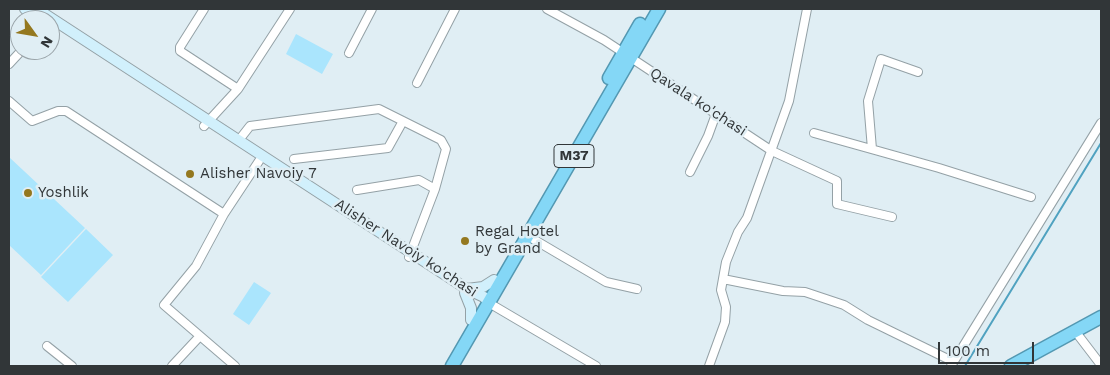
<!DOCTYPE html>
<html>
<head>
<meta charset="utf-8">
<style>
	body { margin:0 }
	#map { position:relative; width:1110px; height:375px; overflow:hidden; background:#e0eef4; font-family:"Work Sans",sans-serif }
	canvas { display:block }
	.frame { position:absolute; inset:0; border:10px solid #313638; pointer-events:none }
	.north { position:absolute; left:10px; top:10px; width:50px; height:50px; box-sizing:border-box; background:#e0eef4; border:1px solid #9aa4a9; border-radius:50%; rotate:122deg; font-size:14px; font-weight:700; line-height:20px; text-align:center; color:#313638 }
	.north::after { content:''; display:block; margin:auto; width:18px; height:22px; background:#94781f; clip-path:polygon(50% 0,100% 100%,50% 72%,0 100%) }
	.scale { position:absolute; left:938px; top:342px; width:96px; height:22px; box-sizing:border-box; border:2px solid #313638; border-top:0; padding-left:6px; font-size:15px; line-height:18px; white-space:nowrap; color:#313638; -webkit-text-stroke:4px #e0eef4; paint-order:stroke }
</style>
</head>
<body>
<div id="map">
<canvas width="1110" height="375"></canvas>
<div class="frame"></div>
<div class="north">N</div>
<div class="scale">100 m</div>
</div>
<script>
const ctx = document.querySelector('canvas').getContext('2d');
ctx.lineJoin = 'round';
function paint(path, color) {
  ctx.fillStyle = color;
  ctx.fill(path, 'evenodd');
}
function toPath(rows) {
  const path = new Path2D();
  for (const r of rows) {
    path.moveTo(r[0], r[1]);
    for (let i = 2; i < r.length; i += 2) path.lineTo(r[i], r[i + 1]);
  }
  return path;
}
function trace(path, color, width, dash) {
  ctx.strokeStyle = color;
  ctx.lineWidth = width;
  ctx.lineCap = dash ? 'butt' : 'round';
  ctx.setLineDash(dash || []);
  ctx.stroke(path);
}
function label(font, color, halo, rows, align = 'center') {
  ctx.font = font + ' "Work Sans",sans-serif';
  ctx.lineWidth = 5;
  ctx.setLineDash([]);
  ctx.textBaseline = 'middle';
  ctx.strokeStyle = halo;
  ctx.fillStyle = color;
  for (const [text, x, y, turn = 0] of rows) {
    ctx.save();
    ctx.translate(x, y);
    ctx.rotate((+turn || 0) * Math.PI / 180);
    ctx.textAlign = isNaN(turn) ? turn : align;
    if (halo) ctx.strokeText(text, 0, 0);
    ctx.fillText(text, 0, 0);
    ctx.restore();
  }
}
const green = toPath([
	[296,34,333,54,322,74,286,54],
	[9,157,85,228,41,275,9,245],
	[86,229,113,255,68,302,41,277],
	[254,282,271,293,249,325,233,314]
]);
const stream = toPath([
	[965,366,1101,143]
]);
const minor = toPath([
	[204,9,180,47,180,51,238,89],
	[547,9,604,40,772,151,837,181,837,204,892,217],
	[349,53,372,9],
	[9,64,22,50],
	[417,83,455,9],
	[9,101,32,121,58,111,66,111,224,214,259,161],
	[204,126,238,89,290,9],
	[814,133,939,168,1031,197],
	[239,140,250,126,379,109,441,140,446,149,435,189,409,257],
	[872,149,868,101,881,59,918,72],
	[294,159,388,148,403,121],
	[690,172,708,136,716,114],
	[357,190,419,180,435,189],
	[224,214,196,266,164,305,235,366],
	[528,236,606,282,637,289],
	[723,279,783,291,805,292,844,305,868,320,952,361],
	[489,303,596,366],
	[1075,331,1101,365],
	[47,346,72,366],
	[172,366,200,336],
	[709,366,725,322,726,307,721,290,726,262,738,232,747,218,789,101,807,9],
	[951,366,1101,123]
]);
const secondary = toPath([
	[25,9,42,20],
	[37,9,467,289,484,297,489,303],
	[467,289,483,287,494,280],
	[465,293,471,308,471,320]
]);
const trunk = toPath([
	[609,78,640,24],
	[452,366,659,9],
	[1011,366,1101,317]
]);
const markers = [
	[190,174,5,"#94781f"],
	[28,193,5,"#94781f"],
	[465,241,5,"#94781f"]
];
const shields = [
	[574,156,40]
];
const shieldNames = [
	["M37",574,156]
];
const streetNames = [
	["Qavala ko'chasi",698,102,33],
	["Alisher Navoiy ko'chasi",406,248,33]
];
const poiNames = [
	["Alisher Navoiy 7",200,174],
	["Yoshlik",38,193],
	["Regal Hotel",475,232],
	["by Grand",475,249]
];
paint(green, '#aae5fd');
trace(stream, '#50a2c0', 2);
trace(minor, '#94a1a6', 10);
trace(secondary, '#94a1a6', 12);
trace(trunk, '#5398b2', 15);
trace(minor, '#fff', 8);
trace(secondary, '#d1f0fc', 10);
trace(trunk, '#84d7f6', 12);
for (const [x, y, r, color] of markers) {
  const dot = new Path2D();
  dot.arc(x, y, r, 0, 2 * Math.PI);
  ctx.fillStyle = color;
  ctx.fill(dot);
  trace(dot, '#e0eef4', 2);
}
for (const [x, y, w] of shields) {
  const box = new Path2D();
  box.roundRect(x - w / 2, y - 11.5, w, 23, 4);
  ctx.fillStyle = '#e0eef4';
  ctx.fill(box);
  trace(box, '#313638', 1);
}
label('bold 14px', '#313638', null, shieldNames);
label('15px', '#313638', '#e0eef4', streetNames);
label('15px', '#313638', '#e0eef4', poiNames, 'left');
</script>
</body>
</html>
